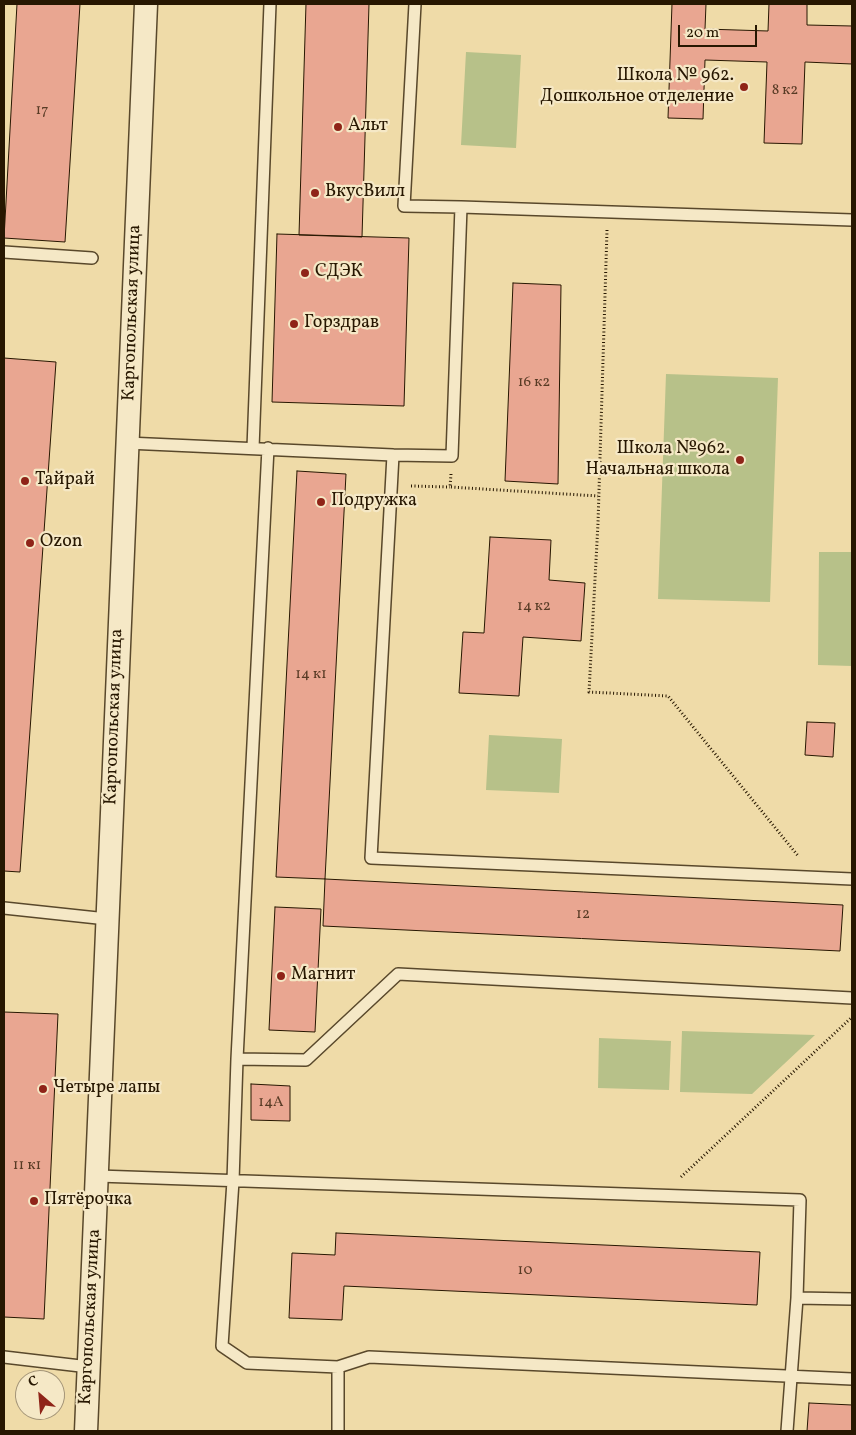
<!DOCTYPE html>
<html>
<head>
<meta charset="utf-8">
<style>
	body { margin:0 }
	#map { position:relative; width:856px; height:1435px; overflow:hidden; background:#efdba8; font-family:Vollkorn,serif }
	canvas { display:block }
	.frame { position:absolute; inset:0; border:5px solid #271701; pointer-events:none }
	.north { position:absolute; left:15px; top:1370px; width:50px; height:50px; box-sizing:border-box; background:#f5e8c6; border:1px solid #a39477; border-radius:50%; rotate:333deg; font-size:14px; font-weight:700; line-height:20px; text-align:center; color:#271701 }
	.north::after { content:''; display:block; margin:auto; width:18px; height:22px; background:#8f2418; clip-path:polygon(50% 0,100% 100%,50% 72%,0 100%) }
	.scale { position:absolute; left:678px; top:25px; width:79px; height:22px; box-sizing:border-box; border:2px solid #271701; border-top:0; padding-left:6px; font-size:15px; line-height:18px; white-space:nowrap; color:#271701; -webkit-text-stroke:4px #f5e8c6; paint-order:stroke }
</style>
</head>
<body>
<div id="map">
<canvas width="856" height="1435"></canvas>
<div class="frame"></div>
<div class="north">С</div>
<div class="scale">20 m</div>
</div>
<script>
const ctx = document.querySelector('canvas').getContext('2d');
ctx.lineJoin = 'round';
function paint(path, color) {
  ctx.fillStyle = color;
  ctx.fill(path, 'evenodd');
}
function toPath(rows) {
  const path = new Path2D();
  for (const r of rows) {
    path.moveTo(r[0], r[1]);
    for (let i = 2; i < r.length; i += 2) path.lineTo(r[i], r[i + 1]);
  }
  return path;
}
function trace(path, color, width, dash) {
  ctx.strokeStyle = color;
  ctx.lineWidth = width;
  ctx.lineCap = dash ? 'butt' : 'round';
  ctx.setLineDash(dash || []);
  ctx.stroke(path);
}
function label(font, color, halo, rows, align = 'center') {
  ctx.font = font + ' Vollkorn,serif';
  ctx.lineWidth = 4.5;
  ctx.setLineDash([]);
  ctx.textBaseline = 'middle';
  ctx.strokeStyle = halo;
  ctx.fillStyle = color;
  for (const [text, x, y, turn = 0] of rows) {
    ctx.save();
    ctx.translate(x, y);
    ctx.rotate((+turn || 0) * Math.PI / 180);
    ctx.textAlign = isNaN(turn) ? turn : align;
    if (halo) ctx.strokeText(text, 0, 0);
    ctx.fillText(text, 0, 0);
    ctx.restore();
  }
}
const green = toPath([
	[466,52,521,55,516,148,461,145],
	[666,374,778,378,770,602,658,599],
	[819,552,852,552,852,666,818,665],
	[489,735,562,739,559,793,486,790],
	[682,1031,815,1035,752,1094,680,1092],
	[599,1038,671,1041,669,1090,598,1088]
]);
const building = toPath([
	[17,4,80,4,65,242,4,238,17,4],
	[306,4,369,4,362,237,299,235,306,4],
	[672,4,706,4,705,29,768,31,769,4,807,4,807,25,852,26,852,64,805,62,802,144,764,143,767,62,705,60,703,119,668,118,672,4],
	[277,234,409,238,404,406,272,402,277,234],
	[513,283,561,285,558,484,505,481,513,283],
	[4,358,56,362,20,872,4,871,4,358],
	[297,471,346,474,325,879,276,877,297,471],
	[490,537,551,540,549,580,585,583,581,641,523,637,519,696,459,693,463,632,484,633,490,537],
	[807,722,835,723,833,757,805,755,807,722],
	[325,879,843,905,840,951,323,926,325,879],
	[275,907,321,909,315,1032,269,1030,275,907],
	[4,1012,58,1014,44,1319,4,1317,4,1012],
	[251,1084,290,1086,290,1121,251,1120,251,1084],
	[336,1233,760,1252,757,1305,344,1286,342,1320,289,1318,292,1253,335,1255,336,1233],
	[809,1403,852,1405,852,1431,807,1431,809,1403]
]);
const path = toPath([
	[607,230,598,523,589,692,668,696,799,857],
	[451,474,450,487,598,496],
	[411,486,450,487],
	[681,1177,852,1017]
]);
const lane = toPath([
	[415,4,404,206,461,207],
	[4,252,92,258],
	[127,443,393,455,371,858,852,879],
	[253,448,270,4],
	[393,455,452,456,461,207,852,220],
	[4,908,107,919],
	[852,998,398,974,306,1060,237,1059,233,1181,222,1346,247,1363,338,1367,369,1357,852,1379],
	[237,1059,268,448],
	[98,1176,800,1200,797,1298,852,1299],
	[4,1357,89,1367],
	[338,1367,338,1431],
	[787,1431,797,1298]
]);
const street = toPath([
	[86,1431,146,4]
]);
const markers = [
	[744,87,5,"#8f2418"],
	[338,127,5,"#8f2418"],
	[315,193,5,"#8f2418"],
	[305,273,5,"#8f2418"],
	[294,324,5,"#8f2418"],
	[740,460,5,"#8f2418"],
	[25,481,5,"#8f2418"],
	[321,502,5,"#8f2418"],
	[30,543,5,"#8f2418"],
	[281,976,5,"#8f2418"],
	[43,1089,5,"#8f2418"],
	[34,1201,5,"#8f2418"]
];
const numberNames = [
	["8 к2",785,91],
	["17",42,111],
	["16 к2",534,383],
	["14 к2",534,607],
	["14 к1",311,675],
	["12",583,915],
	["14А",271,1103],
	["11 к1",27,1166],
	["10",525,1271]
];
const poiNames = [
	["Школа № 962.",734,77,"right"],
	["Дошкольное отделение",734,98,"right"],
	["Альт",348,127],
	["ВкусВилл",325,193],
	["СДЭК",315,273],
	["Горздрав",304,324],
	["Школа №962.",730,450,"right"],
	["Начальная школа",730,471,"right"],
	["Тайрай",35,481],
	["Подружка",331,502],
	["Ozon",40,543],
	["Магнит",291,976],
	["Четыре лапы",53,1089],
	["Пятёрочка",44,1201]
];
const streetNames = [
	["Каргопольская улица",133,313,-88],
	["Каргопольская улица",115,717,-88],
	["Каргопольская улица",91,1317,-87]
];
paint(green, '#b7c189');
paint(building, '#e9a691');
trace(building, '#271701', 1);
trace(lane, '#59482b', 14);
trace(street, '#59482b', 25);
trace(path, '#271701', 3, [1, 2.5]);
trace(lane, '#f5e8c6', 11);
trace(street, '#f5e8c6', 22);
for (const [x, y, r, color] of markers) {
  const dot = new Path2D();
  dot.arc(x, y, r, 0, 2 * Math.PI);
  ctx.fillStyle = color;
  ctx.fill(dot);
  trace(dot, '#f5e8c6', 2);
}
label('15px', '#583b25', null, numberNames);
label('18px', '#271701', '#f5e8c6', poiNames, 'left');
label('18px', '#271701', '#f5e8c6', streetNames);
</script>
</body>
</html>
